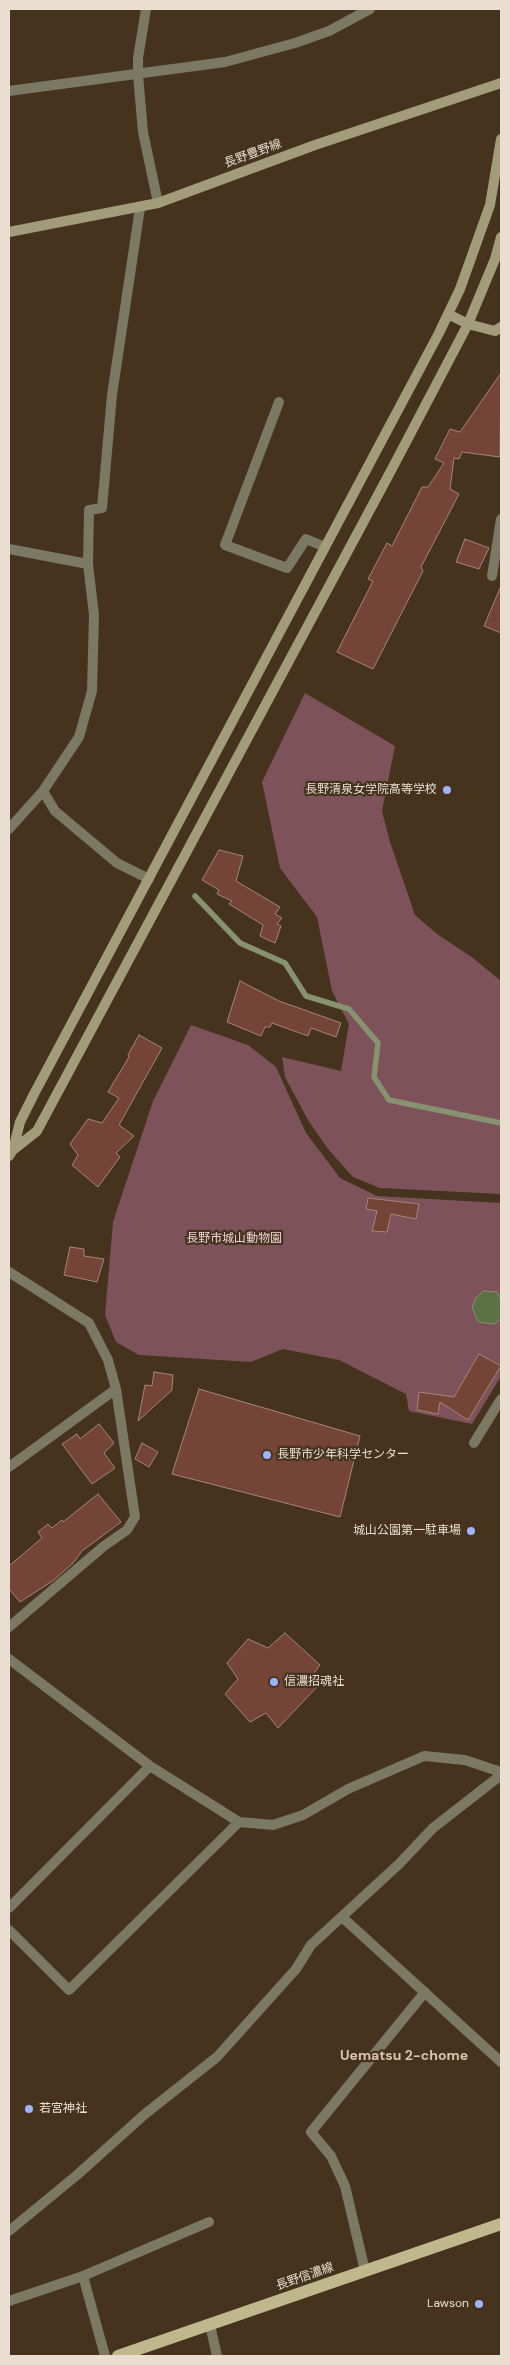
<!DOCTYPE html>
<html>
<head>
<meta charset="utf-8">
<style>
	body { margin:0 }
	#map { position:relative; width:510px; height:2365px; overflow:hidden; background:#45331e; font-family:"DM Sans",sans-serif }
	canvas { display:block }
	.frame { position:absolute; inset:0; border:10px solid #eaded1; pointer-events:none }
</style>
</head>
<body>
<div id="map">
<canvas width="510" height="2365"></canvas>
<div class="frame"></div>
</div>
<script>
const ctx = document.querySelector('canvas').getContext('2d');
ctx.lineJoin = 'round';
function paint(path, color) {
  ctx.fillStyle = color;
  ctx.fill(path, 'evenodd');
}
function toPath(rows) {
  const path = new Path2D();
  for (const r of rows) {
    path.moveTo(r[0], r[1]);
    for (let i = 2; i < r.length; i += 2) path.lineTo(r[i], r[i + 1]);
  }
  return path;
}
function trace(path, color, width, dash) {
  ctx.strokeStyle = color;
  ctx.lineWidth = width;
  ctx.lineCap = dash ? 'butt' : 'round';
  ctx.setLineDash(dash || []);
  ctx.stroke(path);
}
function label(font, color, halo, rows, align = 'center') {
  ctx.font = font + ' "DM Sans","Noto Sans JP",sans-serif';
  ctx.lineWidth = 4.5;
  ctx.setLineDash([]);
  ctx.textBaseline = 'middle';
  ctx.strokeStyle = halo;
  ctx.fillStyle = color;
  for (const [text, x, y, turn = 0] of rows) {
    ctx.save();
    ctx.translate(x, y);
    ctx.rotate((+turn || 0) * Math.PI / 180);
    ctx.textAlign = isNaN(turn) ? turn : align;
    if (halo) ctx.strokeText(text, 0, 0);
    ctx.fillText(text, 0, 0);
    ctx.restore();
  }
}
const green = toPath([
	[305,693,395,746,382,811,390,842,415,915,437,934,473,958,501,981,501,1194,380,1188,353,1177,328,1149,308,1120,285,1077,282,1057,341,1071,349,1024,332,991,317,917,280,868,262,782],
	[191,1025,248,1045,276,1067,306,1133,340,1178,377,1196,501,1203,501,1376,472,1424,409,1411,406,1394,339,1360,283,1349,251,1362,139,1355,116,1342,105,1315,113,1222,153,1101]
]);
const water = toPath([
	[484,1291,497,1292,501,1299,501,1319,494,1324,478,1322,472,1307,476,1298,484,1291]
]);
const stream = toPath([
	[195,896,240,943,285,963,306,996,349,1009,378,1043,374,1077,389,1100,501,1123]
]);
const building = toPath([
	[501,373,500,457,462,452,459,459,454,458,450,489,459,494,421,567,423,571,373,669,337,652,373,581,368,579,387,543,392,546,422,487,428,487,444,463,435,459,450,429,460,432,501,373],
	[465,539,489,548,479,569,456,562,465,539],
	[501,586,501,633,484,626,501,586],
	[219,850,243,856,236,881,280,907,275,914,282,918,277,924,281,926,275,943,260,936,263,925,229,904,232,901,217,894,219,890,202,880,219,850],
	[240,981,279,1001,341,1023,336,1037,311,1028,308,1036,272,1023,270,1027,265,1027,261,1036,227,1022,240,981],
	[139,1035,162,1048,119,1125,134,1136,116,1153,120,1157,98,1187,72,1165,78,1155,70,1144,88,1119,102,1123,119,1098,108,1092,129,1057,128,1055,139,1035],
	[368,1198,419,1204,416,1219,391,1214,387,1232,372,1231,377,1211,366,1209,368,1198],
	[70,1247,84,1249,84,1256,104,1259,97,1282,64,1275,70,1247],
	[479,1354,501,1366,468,1420,440,1402,438,1414,417,1410,419,1392,454,1397,479,1354],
	[154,1372,173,1375,172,1390,138,1421,145,1385,152,1386,154,1372],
	[199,1389,360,1436,340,1517,172,1474,199,1389],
	[99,1424,114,1443,104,1453,115,1468,92,1484,62,1444,77,1434,80,1439,99,1424],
	[142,1443,158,1452,149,1467,135,1459,142,1443],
	[98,1494,121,1522,82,1551,74,1562,54,1580,20,1602,9,1589,9,1566,42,1538,38,1532,48,1524,52,1528,62,1520,63,1522,98,1494],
	[285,1633,320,1665,310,1679,318,1686,278,1728,266,1713,250,1722,225,1694,238,1679,227,1663,248,1639,268,1648,285,1633]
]);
const street = toPath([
	[146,9,138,58,138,75,143,132,158,203],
	[9,91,225,62,295,43,329,31,370,9],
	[279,402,225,545,287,568,306,539,325,547],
	[9,549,88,564],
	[492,576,501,519],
	[43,791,55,811,117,863,149,879],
	[9,829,43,791,79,737,92,691,94,615,88,564,89,510,102,508,112,395,140,208],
	[9,1272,89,1323,108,1360,116,1389,135,1517,127,1530,104,1546,9,1627],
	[474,1443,501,1399],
	[9,1467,116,1389],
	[9,1659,150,1766,239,1822,273,1825,303,1815,348,1789,424,1756,465,1760,501,1772],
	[9,1908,150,1766],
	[342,1917,501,2062],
	[9,1930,69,1990,239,1822],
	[9,2231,77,2175,145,2114,217,2057,296,1969,311,1945,399,1864,433,1828,501,1775],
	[365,2271,345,2186,331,2156,311,2132,425,1992],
	[83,2276,209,2222],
	[9,2301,83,2276,105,2356],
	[210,2325,217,2356]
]);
const secondary = toPath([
	[9,232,158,203,315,145,501,83],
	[448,314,468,324,491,330,495,331,501,327],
	[13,1150,20,1122,34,1094,439,333,460,289,490,205,501,139],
	[9,1156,13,1150,37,1131,394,465,468,324,495,259,501,237]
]);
const primary = toPath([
	[118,2356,501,2224]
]);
const markers = [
	[447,790,5,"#9fb3fd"],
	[267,1455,5,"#9fb3fd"],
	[471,1531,5,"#9fb3fd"],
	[274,1682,5,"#9fb3fd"],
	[29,2109,5,"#9fb3fd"],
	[479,2304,5,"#9fb3fd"]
];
const streetNames = [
	["長野豊野線",253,154,-20],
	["長野信濃線",305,2277,-19]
];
const poiNames = [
	["長野清泉女学院高等学校",437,790],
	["長野市少年科学センター",277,1455,"left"],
	["城山公園第一駐車場",461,1531],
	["信濃招魂社",284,1682,"left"],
	["若宮神社",39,2109,"left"],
	["Lawson",469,2304]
];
const parkNames = [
	["長野市城山動物園",234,1239]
];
const neighbourhoodNames = [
	["Uematsu 2-chome",404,2056]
];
paint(green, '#7d525b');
paint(water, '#5b7246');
trace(water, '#869270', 1);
trace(stream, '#869270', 5.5);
paint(building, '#744436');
trace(building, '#a5857b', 1);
trace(street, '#7b7863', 10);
trace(secondary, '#a29c7a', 10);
trace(primary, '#bfb88c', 12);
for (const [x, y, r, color] of markers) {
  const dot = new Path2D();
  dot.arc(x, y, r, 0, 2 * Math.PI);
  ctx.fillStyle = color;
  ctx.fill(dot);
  trace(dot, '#45331e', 2);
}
label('12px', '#eaded1', '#45331e', streetNames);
label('12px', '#eaded1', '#45331e', poiNames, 'right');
label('12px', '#f5d2d8', '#45331e', parkNames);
label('bold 14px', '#dbc3ab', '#45331e', neighbourhoodNames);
</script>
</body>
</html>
